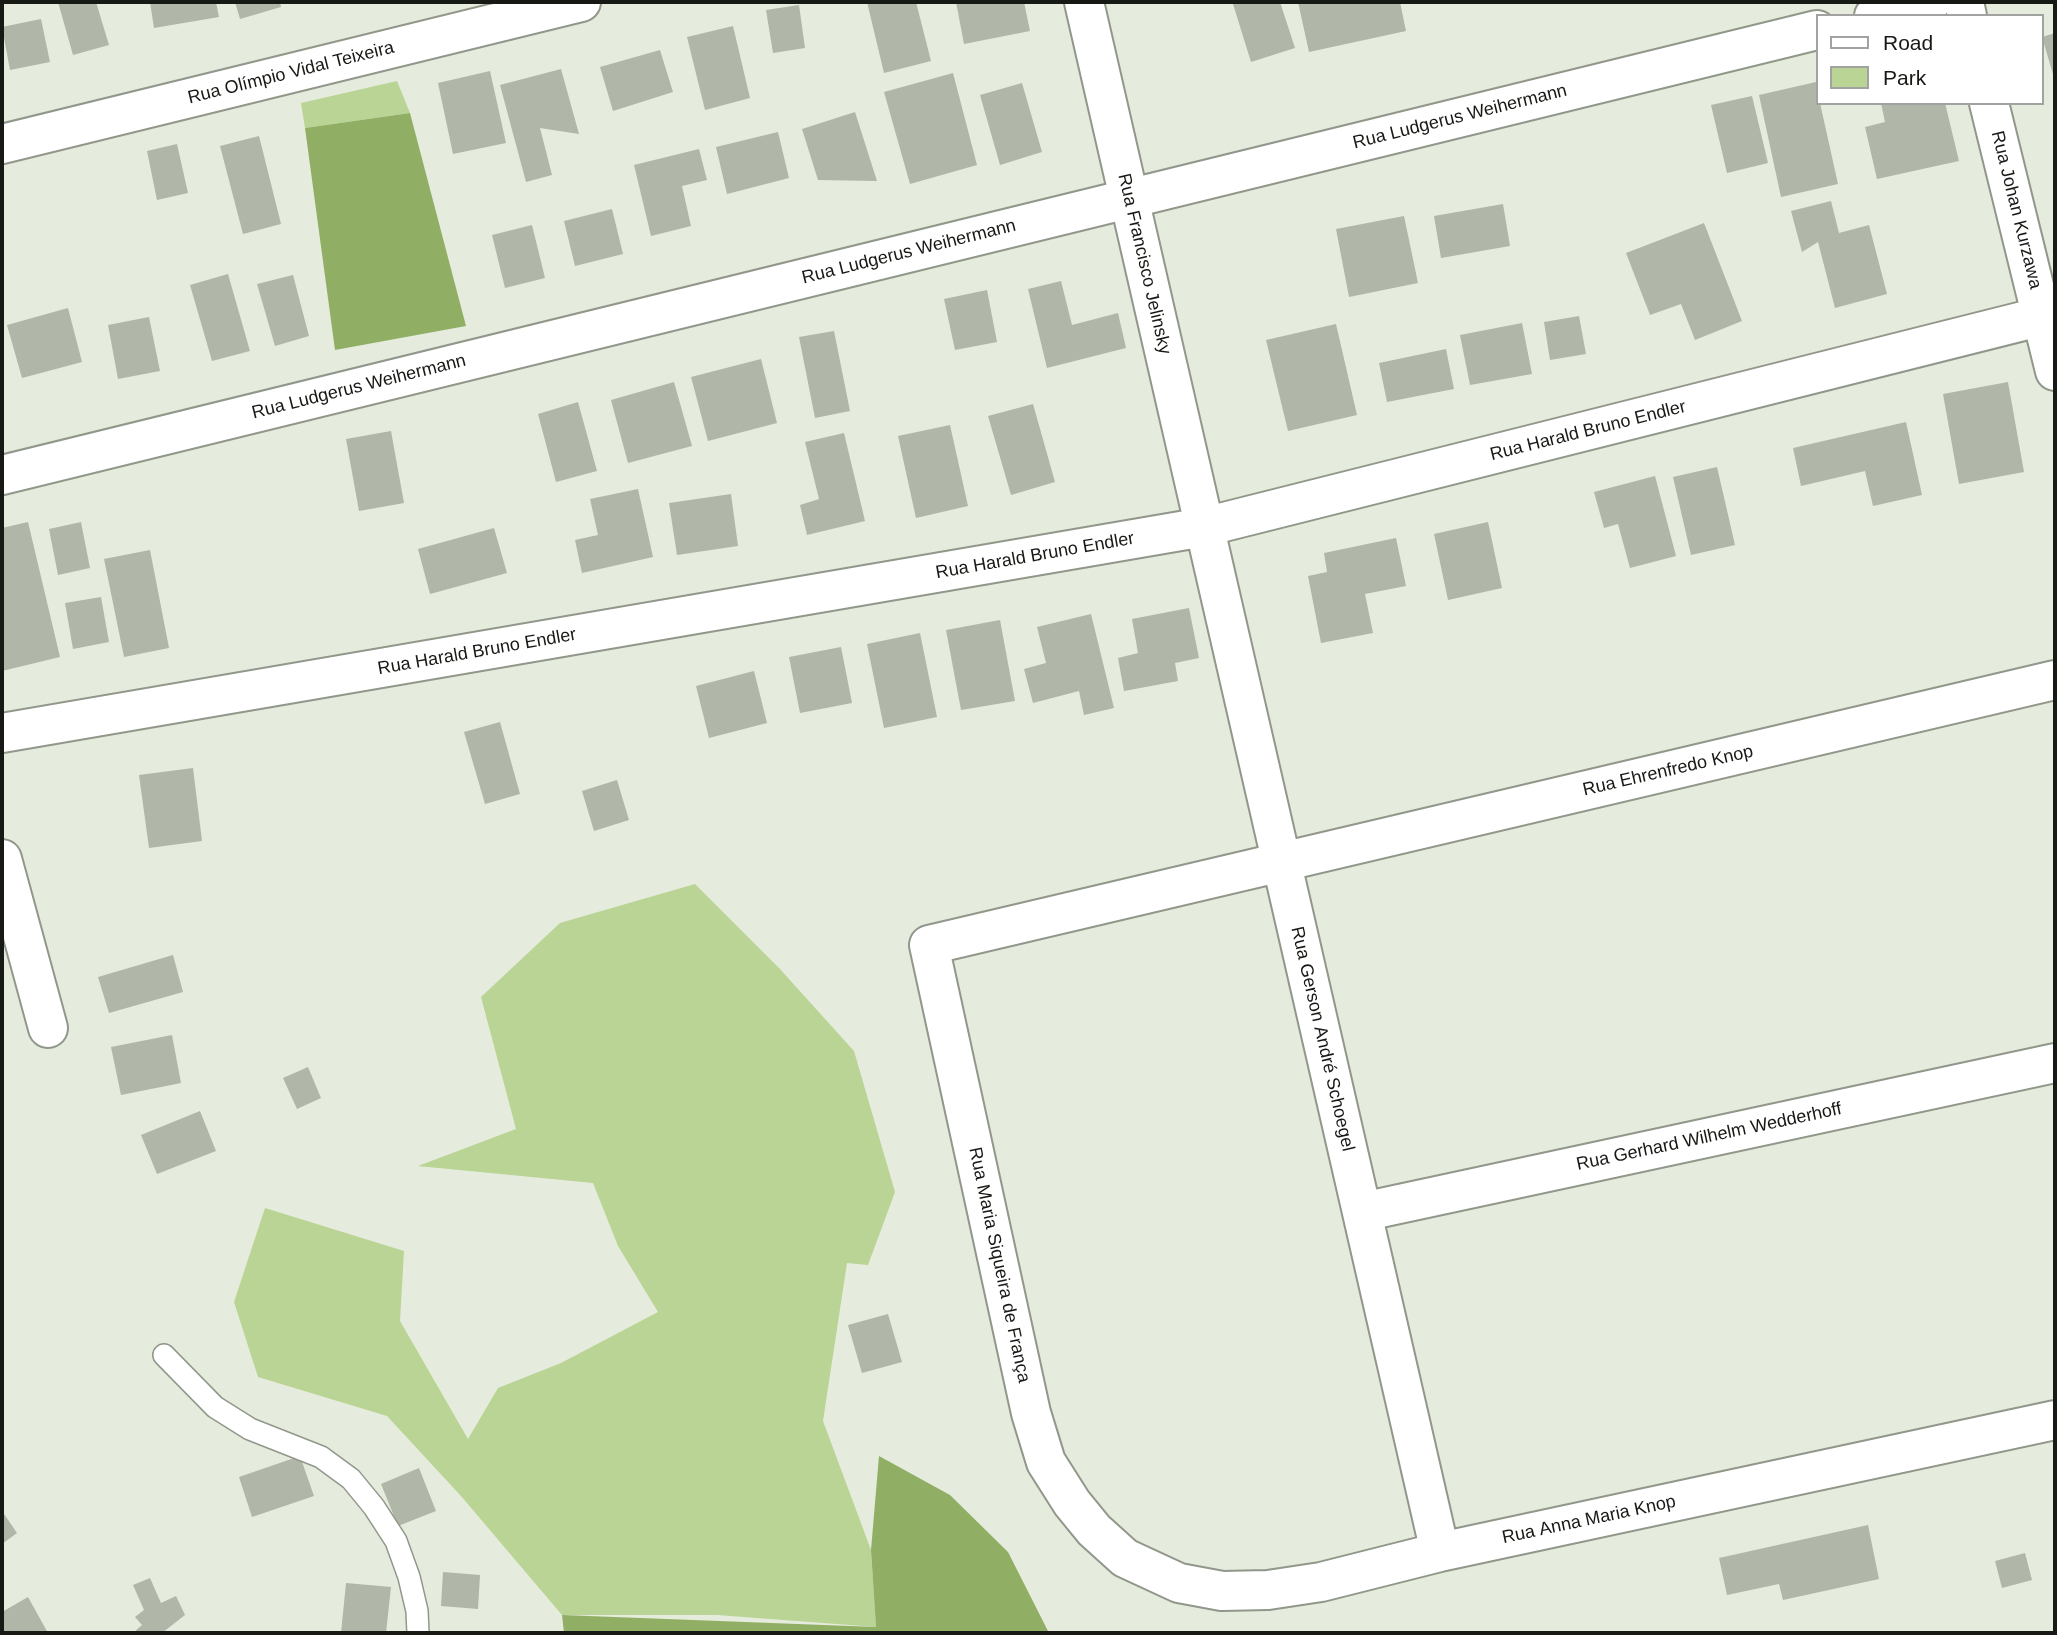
<!DOCTYPE html>
<html>
<head>
<meta charset="utf-8">
<style>
	body { margin:0 }
	#map { position:relative; width:2057px; height:1635px; overflow:hidden; background:#e5ecdd; font-family:Arial,sans-serif }
	canvas { display:block }
	.frame { position:absolute; inset:0; border:4px solid #171914; pointer-events:none }
	.legend { position:absolute; left:1816px; top:14px; width:228px; height:91px; box-sizing:border-box; background:#fff; border:2px solid #a2a3a1; margin:0; padding:9px 12px; list-style:none; font-size:21px; color:#171914 }
	.legend li { display:flex; align-items:center; gap:14px; height:35px }
	.legend b { width:35px; border:2px solid #a2a3a1 }
</style>
</head>
<body>
<div id="map">
<canvas width="2057" height="1635"></canvas>
<div class="frame"></div>
<ul class="legend">
<li><b style="height:9px;background:#fff"></b>Road</li>
<li><b style="height:19px;background:#b9d494"></b>Park</li>
</ul>
</div>
<script>
const ctx = document.querySelector('canvas').getContext('2d');
ctx.lineJoin = 'round';
function paint(path, color) {
  ctx.fillStyle = color;
  ctx.fill(path, 'evenodd');
}
function toPath(rows) {
  const path = new Path2D();
  for (const r of rows) {
    path.moveTo(r[0], r[1]);
    for (let i = 2; i < r.length; i += 2) path.lineTo(r[i], r[i + 1]);
  }
  return path;
}
function trace(path, color, width, dash) {
  ctx.strokeStyle = color;
  ctx.lineWidth = width;
  ctx.lineCap = dash ? 'butt' : 'round';
  ctx.setLineDash(dash || []);
  ctx.stroke(path);
}
function label(font, color, halo, rows, align = 'center') {
  ctx.font = font + ' Arial,sans-serif';
  ctx.lineWidth = 5;
  ctx.setLineDash([]);
  ctx.textBaseline = 'middle';
  ctx.strokeStyle = halo;
  ctx.fillStyle = color;
  for (const [text, x, y, turn = 0] of rows) {
    ctx.save();
    ctx.translate(x, y);
    ctx.rotate((+turn || 0) * Math.PI / 180);
    ctx.textAlign = isNaN(turn) ? turn : align;
    if (halo) ctx.strokeText(text, 0, 0);
    ctx.fillText(text, 0, 0);
    ctx.restore();
  }
}
const green = toPath([
	[397,81,410,113,305,128,301,103],
	[695,884,779,968,854,1051,895,1192,868,1265,847,1263,823,1421,871,1550,876,1627,717,1615,562,1615,461,1496,387,1416,258,1377,234,1302,265,1208,404,1251,400,1321,468,1439,498,1388,561,1363,658,1312,618,1246,593,1183,418,1166,516,1129,481,997,560,923]
]);
const forest = toPath([
	[410,113,466,326,335,350,305,128],
	[879,1456,950,1495,1008,1552,1049,1633,564,1633,562,1615,876,1627,871,1550]
]);
const building = toPath([
	[58,2,96,2,109,45,73,55],
	[150,2,216,2,219,17,154,28],
	[235,2,280,2,281,7,240,19],
	[867,2,916,2,931,61,884,73],
	[956,2,1024,2,1030,31,964,44],
	[1239,2,1280,2,1295,48,1251,62,1233,4],
	[1298,2,1400,2,1406,31,1309,52],
	[799,5,805,48,773,53,766,10],
	[41,19,50,62,10,70,2,27],
	[733,26,750,98,705,110,687,37],
	[2055,33,2055,81,2042,37],
	[660,50,673,92,613,111,600,67],
	[561,69,579,134,540,128,552,175,526,182,500,85],
	[490,71,506,143,453,154,438,83],
	[953,73,977,165,910,184,884,92],
	[1816,82,1817,103,1820,103,1838,184,1781,197,1759,95],
	[1022,83,1042,152,1000,165,980,95],
	[1752,96,1768,163,1727,173,1711,105],
	[1881,103,1945,103,1959,161,1877,179,1865,127,1885,122],
	[855,112,877,181,818,180,802,129],
	[778,132,789,178,727,194,716,147],
	[259,136,281,224,243,234,220,146],
	[177,144,188,193,157,200,147,151],
	[699,149,707,180,682,186,691,226,651,236,634,165],
	[1831,201,1839,233,1869,225,1887,294,1835,308,1818,242,1802,252,1791,211],
	[1503,204,1510,246,1441,258,1434,216],
	[612,209,623,254,575,266,564,221],
	[1404,216,1418,283,1349,297,1336,229],
	[1704,223,1742,321,1695,340,1681,304,1650,315,1626,253],
	[532,225,545,278,505,288,492,235],
	[228,274,250,351,212,361,190,285],
	[293,275,309,336,275,346,257,284],
	[1061,281,1072,325,1118,313,1126,348,1047,368,1028,289],
	[987,290,997,342,955,350,944,299],
	[68,308,82,362,22,378,7,325],
	[1579,316,1586,354,1550,360,1544,322],
	[149,317,160,371,118,379,108,325],
	[1522,323,1532,374,1470,385,1460,335],
	[1336,324,1357,415,1288,431,1266,340],
	[834,331,850,411,815,418,799,337],
	[1446,349,1454,389,1387,402,1379,363],
	[761,359,777,423,708,441,691,377],
	[674,382,692,446,628,463,611,400],
	[2008,382,2024,472,1959,484,1943,394],
	[578,402,597,471,556,482,538,414],
	[1033,404,1055,482,1011,495,988,416],
	[1906,422,1922,495,1873,506,1865,471,1801,486,1793,448],
	[950,425,968,506,916,518,898,436],
	[391,431,404,503,359,511,346,439],
	[844,433,865,521,807,535,800,505,819,499,805,442],
	[1717,467,1735,545,1691,555,1673,477],
	[1655,476,1676,556,1630,568,1618,524,1604,528,1594,492],
	[638,489,653,557,582,573,575,540,598,535,590,499],
	[731,494,738,546,677,555,669,503],
	[28,522,60,657,2,671,2,528],
	[81,522,90,568,58,575,49,529],
	[1488,522,1502,588,1448,600,1434,534],
	[494,528,507,573,430,594,418,549],
	[1396,538,1406,586,1365,594,1373,633,1321,643,1308,576,1327,572,1324,553],
	[150,550,169,648,124,657,104,559],
	[101,597,109,642,73,649,65,603],
	[1189,608,1199,658,1175,663,1178,681,1124,691,1118,658,1138,653,1132,619],
	[1091,614,1114,708,1084,715,1079,691,1033,703,1024,669,1046,663,1037,627],
	[1000,620,1015,701,961,710,946,630],
	[920,633,937,717,884,728,867,644],
	[841,647,852,703,800,713,789,657],
	[754,671,767,723,709,738,696,686],
	[500,722,520,794,485,804,464,732],
	[193,768,202,841,149,848,139,775],
	[617,780,629,820,594,831,582,791],
	[173,955,183,992,109,1013,98,977],
	[172,1035,181,1083,121,1095,111,1047],
	[308,1067,321,1098,297,1109,283,1078],
	[200,1111,216,1151,157,1174,141,1135],
	[888,1314,902,1362,862,1373,848,1325],
	[300,1456,314,1496,252,1517,239,1477],
	[419,1468,436,1511,398,1526,381,1484],
	[2,1511,17,1533,2,1544],
	[1868,1525,1879,1579,1783,1600,1779,1584,1727,1595,1719,1558],
	[2025,1553,2032,1580,2002,1588,1995,1561],
	[443,1572,480,1575,478,1609,441,1606],
	[150,1578,161,1603,176,1596,185,1615,162,1633,133,1633,142,1625,135,1617,144,1610,133,1585],
	[346,1583,391,1587,386,1633,341,1633],
	[28,1597,48,1633,2,1633,2,1612]
]);
const lane = toPath([
	[164,1355,215,1407,250,1429,321,1457,351,1479,374,1507,396,1541,409,1577,417,1611,418,1633]
]);
const street = toPath([
	[1084,2,1440,1552],
	[1964,2,1967,16],
	[1874,16,1931,2],
	[1989,103,2055,371],
	[2,144,581,2],
	[2,475,1817,30],
	[2055,680,929,945,1031,1413,1046,1462,1072,1503,1094,1530,1125,1558,1179,1583,1222,1591,1268,1590,1321,1582,1440,1552,2055,1420],
	[2,733,1204,527,2055,313],
	[2,859,48,1028],
	[1362,1212,2055,1063]
]);
const streetNames = [
	["Rua Olímpio Vidal Teixeira",291,73,-14],
	["Rua Ludgerus Weihermann",1460,117,-14],
	["Rua Johan Kurzawa",2016,210,76],
	["Rua Ludgerus Weihermann",909,252,-14],
	["Rua Francisco Jelinsky",1144,264,77],
	["Rua Ludgerus Weihermann",359,387,-14],
	["Rua Harald Bruno Endler",1588,431,-14],
	["Rua Harald Bruno Endler",1035,556,-10],
	["Rua Harald Bruno Endler",477,652,-10],
	["Rua Ehrenfredo Knop",1668,771,-13],
	["Rua Gerson André Schoegel",1322,1039,77],
	["Rua Gerhard Wilhelm Wedderhoff",1709,1137,-12],
	["Rua Maria Siqueira de França",999,1265,78],
	["Rua Anna Maria Knop",1589,1520,-12]
];
paint(green, '#b9d494');
paint(forest, '#90af64');
paint(building, '#b0b6a8');
trace(lane, '#91978a', 24);
trace(street, '#91978a', 42);
trace(lane, '#fff', 21);
trace(street, '#fff', 38);
label('18px', '#171914', '#fff', streetNames);
</script>
</body>
</html>
